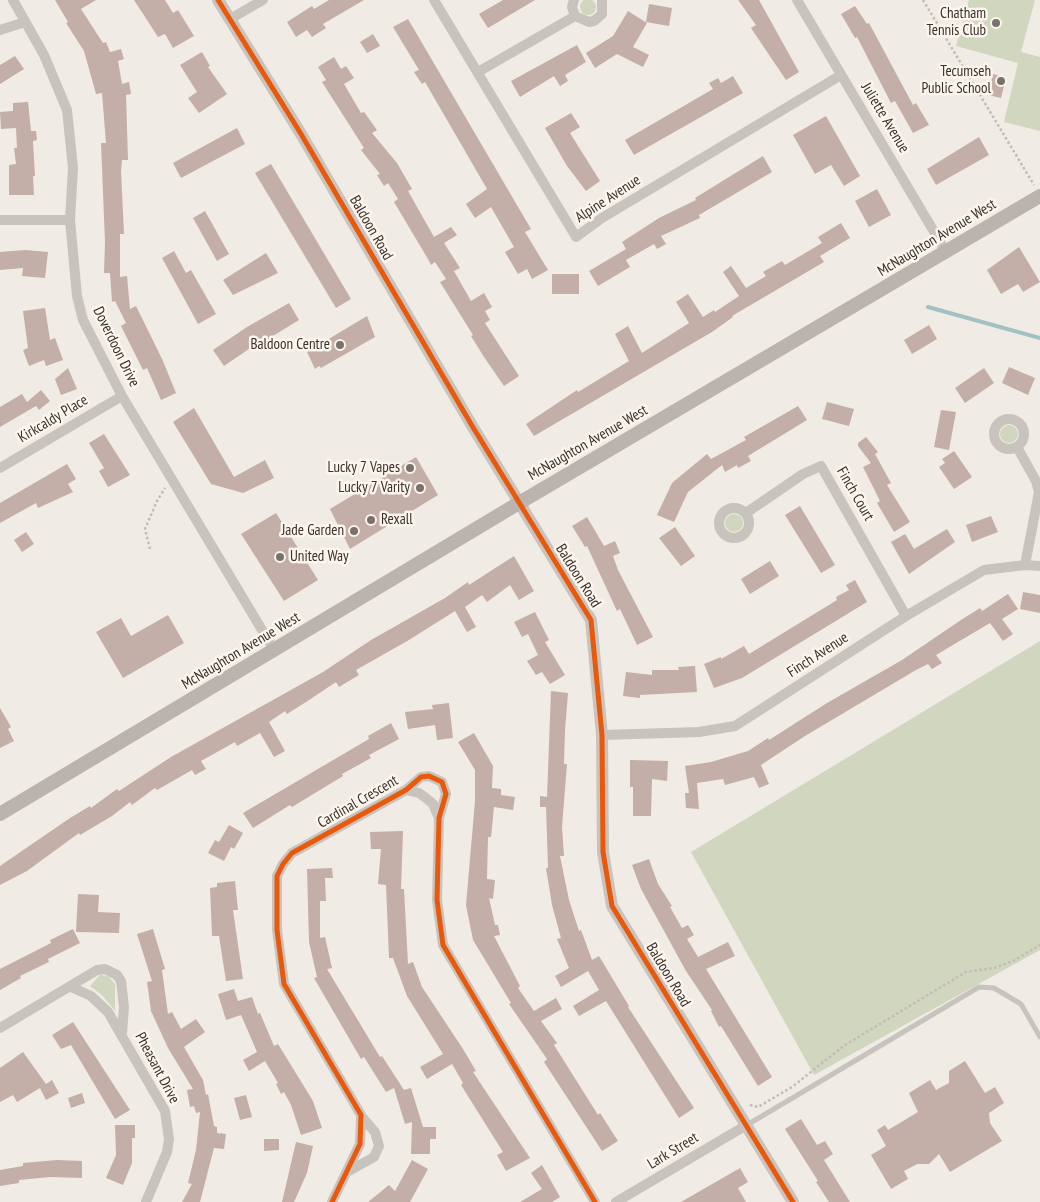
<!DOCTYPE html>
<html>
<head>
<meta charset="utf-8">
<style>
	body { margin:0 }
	canvas { display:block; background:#f0ebe5 }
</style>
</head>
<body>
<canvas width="1040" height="1202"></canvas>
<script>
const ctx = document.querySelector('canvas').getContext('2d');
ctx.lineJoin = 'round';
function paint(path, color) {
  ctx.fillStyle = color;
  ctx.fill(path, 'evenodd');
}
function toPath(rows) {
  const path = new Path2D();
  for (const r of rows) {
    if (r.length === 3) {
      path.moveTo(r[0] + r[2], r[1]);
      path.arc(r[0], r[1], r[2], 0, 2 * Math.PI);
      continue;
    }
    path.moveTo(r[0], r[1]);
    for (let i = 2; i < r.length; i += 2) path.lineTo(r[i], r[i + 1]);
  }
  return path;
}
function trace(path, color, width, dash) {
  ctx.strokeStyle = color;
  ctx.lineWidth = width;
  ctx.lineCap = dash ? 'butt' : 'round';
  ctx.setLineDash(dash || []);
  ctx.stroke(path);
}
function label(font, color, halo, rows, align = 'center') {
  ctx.font = font + ' "PT Sans Narrow",sans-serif';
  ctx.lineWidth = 5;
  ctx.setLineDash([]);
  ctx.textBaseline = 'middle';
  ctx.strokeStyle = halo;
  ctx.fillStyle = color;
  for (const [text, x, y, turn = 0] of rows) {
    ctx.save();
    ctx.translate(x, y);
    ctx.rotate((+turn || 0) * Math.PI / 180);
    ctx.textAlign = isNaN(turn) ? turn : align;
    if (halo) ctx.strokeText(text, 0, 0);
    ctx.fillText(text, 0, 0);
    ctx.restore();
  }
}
const green = toPath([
	[588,7,8],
	[969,0,1035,0,1021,52,1040,57,1040,131,1004,122,1018,63,956,46],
	[1009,434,9],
	[734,523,9],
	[1040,641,1040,950,814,1075,691,852],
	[100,975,108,976,115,984,115,1011,103,996,90,986]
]);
const stream = toPath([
	[928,307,1040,338]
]);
const building = toPath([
	[55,0,96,0,81,9,103,43,106,42,110,52,121,49,124,59,118,61,122,84,129,82,131,94,126,95,128,160,122,160,121,171,124,234,120,234,120,277,127,276,130,309,136,306,163,361,176,393,161,400,147,368,143,370,121,326,126,323,115,301,112,302,110,273,104,273,105,242,101,143,106,143,102,93,96,94,84,51,66,23,68,22],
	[134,0,165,0,173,13,178,10,194,36,173,48,165,34,158,37],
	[329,0,364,0,323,24,326,28,312,37,307,30,296,37,287,22,312,6,314,9],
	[503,0,535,0,488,28,479,14],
	[738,0,759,0,799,72,786,80,751,28,756,25],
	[649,4,672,8,669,26,646,22],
	[855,6,867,24,869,23,913,105,916,103,929,125,913,133,895,101,891,103,857,37,855,38,841,14],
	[628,11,647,23,633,47,649,55,643,67,617,54,595,68,586,53,613,36],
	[408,19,531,229,525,232,548,270,532,279,527,269,518,274,505,252,514,247,491,207,475,218,466,204,487,189,425,82,422,84,414,72,419,70,393,27],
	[373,34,380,46,367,53,360,42],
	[577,45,586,62,565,75,568,81,560,86,554,76,520,97,511,81],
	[202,52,210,66,208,67,227,94,199,113,188,98,197,92,180,65],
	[15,56,24,69,0,84,0,65],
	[334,57,341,69,346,66,354,78,344,84,361,113,364,112,377,130,372,133,397,163,412,189,408,191,434,237,451,227,457,235,444,243,460,268,454,271,471,301,484,293,492,307,485,311,490,320,485,323,519,376,504,386,484,357,471,336,473,335,440,282,446,279,435,262,431,265,428,259,394,202,398,199,388,183,384,186,377,175,380,174,361,150,364,148,322,82,326,80,318,67],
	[993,74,1006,78,1001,98,988,95],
	[733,76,743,93,634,155,625,140,713,89,709,83,718,78,721,83],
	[28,102,31,131,36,131,37,140,33,141,35,176,33,176,34,195,9,195,9,165,16,164,14,148,17,148,16,128,1,129,0,112,13,111,13,103],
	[571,113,580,127,570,133,600,181,586,191,567,166,545,128],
	[826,116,860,176,844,186,831,165,815,174,793,135],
	[237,128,245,144,181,178,173,163],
	[979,137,989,155,936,185,927,169],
	[763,156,772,172,699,215,700,218,661,236,666,244,657,249,654,244,626,260,630,267,598,286,589,271,626,249,622,242,659,218,696,200,695,198],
	[271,164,351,299,336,308,255,173],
	[877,189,891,215,869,227,855,201],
	[205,211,229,254,217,261,193,218],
	[841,223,850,238,820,256,824,262,732,316,733,317,712,332,534,436,526,424,577,390,578,392,629,361,615,334,628,326,642,353,689,323,676,302,688,294,703,317,714,310,715,312,739,296,723,272,731,266,746,288,766,276,763,272,782,261,785,265,822,243,818,237],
	[1019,247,1040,282,1023,292,1018,284,1001,294,987,270],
	[25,250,48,252,45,278,22,276,23,268,0,270,0,252],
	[174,251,186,273,191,270,216,314,198,324,162,258],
	[266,253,278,273,233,295,223,280],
	[552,274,579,274,579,294,552,294],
	[289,303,299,320,263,342,262,340,224,366,213,350,247,327],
	[45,308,50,340,55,338,63,360,46,366,44,360,29,366,23,350,28,348,23,311],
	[367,316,375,337,321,368,319,366,315,369,307,352],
	[929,325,937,339,912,354,904,340],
	[1009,367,1035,378,1028,395,1002,383],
	[68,368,77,389,61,395,55,379],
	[984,368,994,383,965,403,955,388],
	[41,390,50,401,39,410,36,406,0,427,0,407,22,394,27,402],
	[827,402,854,409,849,426,822,419],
	[798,406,807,420,748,456,751,461,738,468,737,465,725,472,722,465,688,492,674,522,657,515,672,483,707,454,711,459,746,440,744,437],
	[194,408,234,477,265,460,274,478,243,493,211,484,173,422],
	[941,410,956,412,949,450,934,447],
	[104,434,130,475,108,487,99,471,104,468,89,443],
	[866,437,878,452,875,454,891,483,887,485,910,522,894,532,877,503,880,501,863,467,871,463,858,446,858,443],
	[954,451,972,477,954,489,939,467,945,463,942,459],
	[416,457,438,495,350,549,330,509],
	[67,464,76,479,68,484,73,492,38,508,36,503,0,523,0,503],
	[800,506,835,565,821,573,785,515],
	[276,513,318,580,284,601,241,534],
	[991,516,998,532,972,542,966,525],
	[587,517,604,546,615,541,620,553,613,556,618,570,653,637,637,645,620,609,617,611,587,546,585,547,572,526],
	[675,527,695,556,681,566,659,538],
	[947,529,955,542,909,574,891,542,905,534,914,549],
	[26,532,34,544,22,552,14,540],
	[514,556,534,591,519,600,510,585,487,602,482,595,465,607,476,627,467,632,455,611,409,640,356,670,359,675,339,687,336,682,306,702,287,714,285,711,269,722,285,751,274,757,260,733,237,746,235,742,201,761,206,769,195,775,192,770,157,790,155,788,132,805,130,802,112,816,80,835,79,833,27,871,0,885,0,866,70,818,90,806,91,808,117,789,119,791,171,757,323,672,371,640,445,598,468,582,469,585],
	[770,561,779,576,750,594,741,579],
	[855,580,867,602,742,678,714,688,704,664,721,657,721,659,744,646,749,654,837,600,836,597,849,590,846,585],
	[1023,592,1040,595,1040,613,1020,609],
	[1008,594,1018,609,1002,619,1013,634,1003,641,990,623,936,655,942,663,932,669,928,664,916,670,805,736,761,765,769,784,759,788,754,777,725,785,723,779,697,783,699,809,686,808,685,793,689,793,685,766,711,762,748,751,768,738,769,740,827,703,902,660,961,620,980,608,982,611],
	[535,612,549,640,545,642,565,675,550,684,542,672,536,675,527,661,538,655,528,634,522,637,514,622],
	[168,615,184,643,123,678,96,632,121,618,131,636],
	[695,666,697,692,640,695,640,698,623,696,626,672,652,675,652,670,679,670,678,667],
	[551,691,568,693,565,730,564,764,567,764,562,827,564,856,560,856,569,900,579,931,581,930,592,960,599,956,629,1006,628,1007,694,1108,679,1118,606,1001,579,1016,573,1006,599,990,588,971,561,987,555,976,569,968,557,939,561,938,552,905,546,868,548,868,546,807,540,807,540,796,547,797],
	[449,703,453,738,437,740,435,725,408,729,405,712,433,709,432,705],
	[0,708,11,727,8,729,14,741,0,748],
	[391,723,399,739,369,755,371,758,342,774,343,776,292,807,290,805,253,828,243,813,369,739,368,736],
	[474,733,493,766,492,788,501,789,501,795,515,797,513,810,494,807,491,837,488,837,487,879,495,880,493,899,489,898,495,925,498,925,500,935,494,936,520,986,518,988,534,1011,556,998,562,1009,541,1021,557,1043,554,1045,598,1115,600,1113,618,1141,602,1151,544,1062,547,1059,509,1004,511,1003,473,940,466,905,475,801,475,770,458,742],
	[630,760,668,761,667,781,652,779,651,816,633,816,633,787,630,787],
	[229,825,243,833,234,849,231,847,224,861,208,853,215,840,219,842],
	[403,831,401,889,404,889,408,964,413,962,422,987,463,1049,476,1071,473,1072,530,1158,506,1171,497,1155,503,1152,461,1085,463,1083,452,1064,427,1079,420,1067,443,1054,407,996,393,958,389,958,386,885,378,884,381,849,371,849,370,832],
	[649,859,658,884,672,906,670,907,682,928,688,925,694,935,687,939,698,957,728,942,735,956,706,969,772,1077,758,1086,721,1026,719,1027,711,1011,712,1010,686,971,641,889,632,865],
	[332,868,333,878,325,878,326,901,320,901,320,938,325,937,332,968,327,969,380,1057,382,1056,404,1090,411,1088,423,1127,436,1127,436,1139,430,1139,430,1154,411,1154,412,1122,405,1124,394,1088,386,1092,364,1057,361,1059,314,978,317,977,309,942,307,869],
	[235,881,238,910,233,910,243,979,226,981,219,936,212,936,210,888,217,887,217,883],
	[78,894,99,895,98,912,120,913,119,933,76,932],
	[73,929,80,943,48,959,49,962,20,976,21,978,0,990,0,969,51,943,50,940],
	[153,929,165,969,162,970,168,1014,172,1012,181,1029,196,1019,205,1032,184,1047,203,1080,206,1095,208,1094,214,1126,217,1127,217,1133,226,1134,224,1149,214,1148,200,1202,182,1202,192,1184,188,1183,196,1150,200,1112,196,1113,194,1106,190,1107,187,1090,193,1089,168,1048,151,1011,147,982,152,981,137,934],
	[234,989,238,1001,252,997,258,1014,260,1013,274,1046,278,1044,313,1101,322,1128,301,1135,291,1105,284,1092,281,1094,276,1084,278,1083,265,1061,249,1071,243,1060,257,1052,241,1015,226,1020,218,994],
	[73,1022,130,1110,115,1119,71,1045,61,1049,52,1035],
	[23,1052,46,1084,52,1080,59,1093,46,1100,40,1088,17,1102,13,1095,0,1102,0,1068],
	[965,1061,985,1093,995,1087,1004,1103,989,1113,990,1123,1002,1141,950,1172,939,1154,929,1164,917,1164,904,1171,908,1179,891,1189,871,1155,886,1146,877,1130,885,1125,888,1130,918,1112,909,1093,930,1080,936,1090,949,1083,949,1071],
	[82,1093,85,1103,71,1108,68,1098],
	[246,1095,252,1117,240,1120,234,1098],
	[801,1119,817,1145,825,1141,833,1154,824,1160,850,1202,829,1202,816,1182,818,1181,785,1129],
	[115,1125,135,1125,135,1138,132,1138,132,1163,123,1185,106,1178,116,1155],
	[264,1139,279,1139,279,1150,264,1151],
	[296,1142,313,1146,307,1173,294,1202,282,1202],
	[57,1160,82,1161,82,1178,50,1177,19,1180,19,1183,0,1186,0,1170,23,1166,23,1163],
	[412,1160,428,1169,410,1202,368,1202,389,1185,395,1191],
	[542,1165,560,1197,552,1202,520,1202,542,1189,531,1173],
	[740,1168,748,1182,738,1188,746,1202,681,1202]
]);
const path = toPath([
	[923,0,1034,185],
	[150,549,145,529,157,501,165,488],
	[750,1105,758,1107,792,1087,845,1045,966,972,994,968,1013,961,1040,945]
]);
const service = toPath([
	[747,1125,979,987,994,988,1021,1004,1040,1037]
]);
const minor = toPath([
	[13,0,44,55,67,110,73,168,70,220,77,296,83,320,122,396,274,650],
	[434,0,576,237,602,218,841,75],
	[574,0,572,7,575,16,589,22,594,21,602,14,602,0],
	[797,0,946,252],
	[230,19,263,0],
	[0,30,25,22],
	[478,72,575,16],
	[0,220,70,220],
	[1009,434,15],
	[1017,447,1036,481,1039,492,1025,565],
	[0,468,122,396],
	[734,523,15],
	[746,513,803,474,821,466,906,616],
	[602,735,699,732,735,726,906,616,984,570,1025,565,1040,566],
	[406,790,419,793,426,798,433,804,439,818],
	[71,987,91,996,108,1012,165,1111,169,1139,167,1152,146,1202],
	[0,1028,97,970,105,969,117,975,121,981,124,1007,122,1033],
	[349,1171,374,1157,379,1146,375,1132,361,1116],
	[332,1202,360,1144,361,1115,284,984,277,930,277,876,283,864,292,853,406,790,421,777,429,776,442,782,446,794,439,818,437,900,443,945,595,1202],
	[616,1202,745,1126]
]);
const tertiary = toPath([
	[218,0,301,134,471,424,591,620,602,735,603,852,612,906,793,1202]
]);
const secondary = toPath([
	[0,814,519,503,1040,196]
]);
const cycleway = toPath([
	[218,0,301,134,471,424,591,620,602,735,603,852,612,906,793,1202],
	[332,1202,360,1144,361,1115,284,984,277,930,277,876,283,864,292,853,406,790,421,777,429,776,442,782,446,794,439,818,437,900,443,945,595,1202]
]);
const markers = [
	[996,23,5,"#7a716c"],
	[1001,81,5,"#7a716c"],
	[340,345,5,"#7a716c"],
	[410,468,5,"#7a716c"],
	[420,488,5,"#7a716c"],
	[371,520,5,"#7a716c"],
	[354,531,5,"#7a716c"],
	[280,557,5,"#7a716c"]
];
const poiNames = [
	["Chatham",986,14],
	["Tennis Club",986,31],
	["Tecumseh",991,72],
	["Public School",991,89],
	["Baldoon Centre",330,345],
	["Lucky 7 Vapes",400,468],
	["Lucky 7 Varity",410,488],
	["Rexall",381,520,"left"],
	["Jade Garden",344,531],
	["United Way",290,557,"left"]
];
const streetNames = [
	["Juliette Avenue",885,118,59],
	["Alpine Avenue",608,199,-33],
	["Baldoon Road",371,228,60],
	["McNaughton Avenue West",937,238,-31],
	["Doverdoon Drive",116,347,64],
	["Kirkcaldy Place",53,419,-31],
	["McNaughton Avenue West",588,443,-30],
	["Finch Court",855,494,60],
	["Baldoon Road",578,576,58],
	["McNaughton Avenue West",241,651,-31],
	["Finch Avenue",818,655,-33],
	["Cardinal Crescent",358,802,-30],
	["Baldoon Road",668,975,59],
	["Pheasant Drive",157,1068,62],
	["Lark Street",673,1151,-31]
];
paint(green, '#d1d6bf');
trace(stream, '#a1c2c1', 4);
paint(building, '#c3afa7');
trace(path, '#c2bbb6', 2.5, [2.5, 2.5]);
trace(service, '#c9c3be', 5);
trace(minor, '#c9c3be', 10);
trace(tertiary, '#c9c3be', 12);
trace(secondary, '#bab3ae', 14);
trace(cycleway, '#e8590c', 5);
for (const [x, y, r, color] of markers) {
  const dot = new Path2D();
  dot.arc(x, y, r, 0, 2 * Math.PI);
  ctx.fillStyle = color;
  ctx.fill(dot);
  trace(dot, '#fbf5ee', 2);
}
label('15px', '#3b302b', '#fbf5ee', poiNames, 'right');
label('15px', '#3b302b', '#fbf5ee', streetNames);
</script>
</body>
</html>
